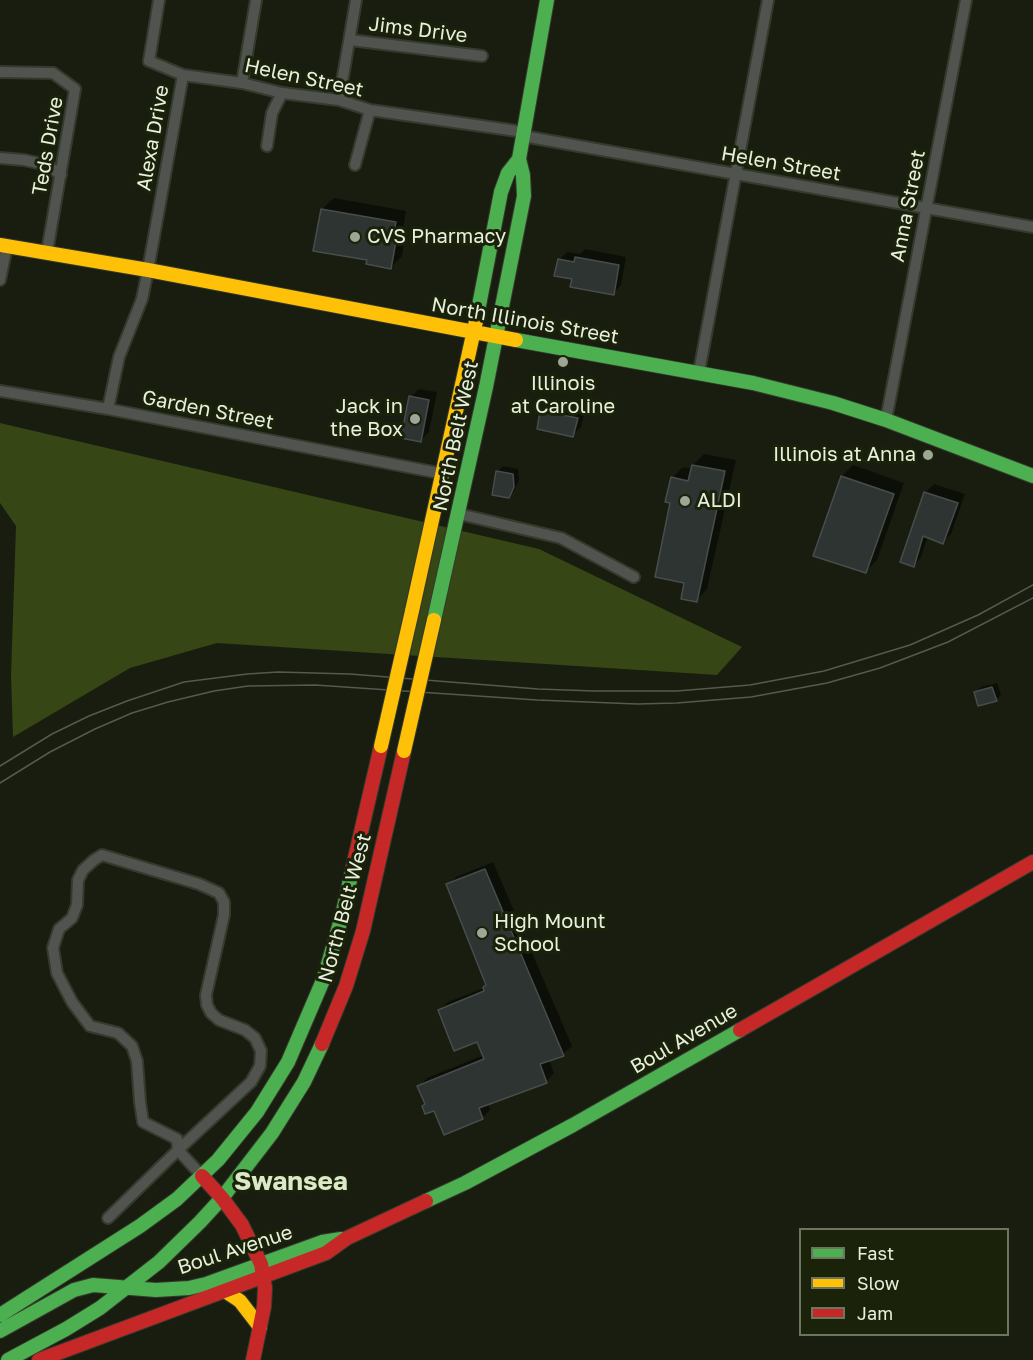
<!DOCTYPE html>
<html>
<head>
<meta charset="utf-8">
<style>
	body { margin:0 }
	#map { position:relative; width:1033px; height:1360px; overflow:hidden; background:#181d0f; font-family:"Golos Text",sans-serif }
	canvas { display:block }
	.legend { position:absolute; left:799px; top:1228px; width:210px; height:108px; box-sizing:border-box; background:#1a2309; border:2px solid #6c755f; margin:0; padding:8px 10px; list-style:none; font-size:18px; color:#e8efdf }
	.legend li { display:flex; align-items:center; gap:12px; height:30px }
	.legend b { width:30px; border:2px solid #6c755f }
</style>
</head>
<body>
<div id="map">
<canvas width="1033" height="1360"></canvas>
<ul class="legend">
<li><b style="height:8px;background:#4caf50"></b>Fast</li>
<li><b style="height:8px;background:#ffc107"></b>Slow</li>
<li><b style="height:8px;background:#c62828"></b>Jam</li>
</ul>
</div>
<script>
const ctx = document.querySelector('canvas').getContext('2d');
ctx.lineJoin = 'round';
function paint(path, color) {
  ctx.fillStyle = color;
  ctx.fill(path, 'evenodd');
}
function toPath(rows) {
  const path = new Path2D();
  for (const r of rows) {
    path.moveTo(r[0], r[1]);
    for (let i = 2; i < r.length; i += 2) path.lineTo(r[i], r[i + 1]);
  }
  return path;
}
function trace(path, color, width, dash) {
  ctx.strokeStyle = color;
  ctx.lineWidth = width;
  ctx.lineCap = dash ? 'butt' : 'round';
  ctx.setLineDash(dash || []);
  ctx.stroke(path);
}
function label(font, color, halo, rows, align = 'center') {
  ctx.font = font + ' "Golos Text",sans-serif';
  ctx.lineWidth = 6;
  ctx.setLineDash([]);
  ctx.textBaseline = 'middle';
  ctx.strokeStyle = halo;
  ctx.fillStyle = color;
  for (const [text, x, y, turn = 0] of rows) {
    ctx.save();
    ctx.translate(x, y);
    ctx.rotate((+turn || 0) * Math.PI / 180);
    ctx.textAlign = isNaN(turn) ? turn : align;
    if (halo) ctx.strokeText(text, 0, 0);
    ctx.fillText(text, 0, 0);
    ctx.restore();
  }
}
const green = toPath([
	[0,423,539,549,742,647,717,675,217,643,130,668,13,737,11,675,16,526,0,503]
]);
const shadow = toPath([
	[334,198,406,211,403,230,406,230,402,256,391,267,368,259,322,209],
	[585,249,626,257,621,285,613,293,574,278,559,260,567,252,580,254],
	[419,389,437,392,429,432,421,440,411,397],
	[549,404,585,410,581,427,572,435,541,412],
	[704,454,736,460,707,589,696,601,685,582,672,502,672,478,683,467,692,469,693,465],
	[853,465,904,483,877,560,866,571,842,476],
	[503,466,518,469,519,480,514,491,509,496,498,472],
	[934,484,965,494,951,534,943,542,928,536,921,557,913,566,902,561,926,492],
	[997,683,1001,695,996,700,976,692,981,687],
	[493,862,572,1046,563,1054,549,1059,554,1073,546,1082,488,1103,490,1110,482,1118,435,1109,419,1086,427,1078,484,1055,478,1040,440,1010,448,1002,484,988,487,984,448,885,456,877]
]);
const building = toPath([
	[321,209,396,222,392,241,396,241,391,269,366,264,367,260,313,251,321,209],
	[575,257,619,265,614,295,570,287,572,279,554,276,558,259,574,262,575,257],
	[409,396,429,400,421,442,401,438,409,396],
	[540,411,578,418,573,437,537,429,540,411],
	[692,465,725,471,697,602,681,599,684,583,655,577,670,503,665,502,671,477,688,481,692,465],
	[496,471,513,474,514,487,509,498,492,495,496,471],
	[841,476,894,494,866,573,813,556,841,476],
	[924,492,958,503,943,544,923,536,914,567,900,562,924,492],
	[992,687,997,701,978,706,974,692,992,687],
	[485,869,564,1056,540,1064,547,1083,479,1108,483,1119,444,1135,434,1111,425,1114,422,1106,425,1104,417,1086,484,1059,477,1042,454,1051,438,1010,484,991,483,987,486,985,446,884,485,869]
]);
const street = toPath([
	[350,40,482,56],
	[0,72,53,73,75,89,47,252],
	[183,75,242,83,282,93,339,100,370,110,524,132],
	[242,83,256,0],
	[339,100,356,0],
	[523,136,1033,227],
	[267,146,272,113,282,93],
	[0,158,24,160,47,165,61,175],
	[355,165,370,110],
	[0,280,7,246],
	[699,372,768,0],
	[0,391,108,409,444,474],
	[108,409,119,357,142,299,148,270,183,75,149,61,159,0],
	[886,420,966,0],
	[459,514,561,538,634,577],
	[108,1218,178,1150,251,1082,260,1066,261,1051,255,1038,245,1030,219,1020,211,1013,207,1005,206,995,224,915,224,902,219,893,199,884,102,855,94,860,83,870,78,880,77,905,72,918,59,929,53,948,57,973,72,1002,90,1026,118,1033,132,1046,137,1061,140,1102,143,1122,177,1139,178,1150,202,1176]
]);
const fast = toPath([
	[476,321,501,192,508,173,519,159,547,0],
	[516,340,753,383,833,403,886,420,1033,476],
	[434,620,486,387,524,196,523,175,519,159],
	[426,1201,465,1183,573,1125,740,1030],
	[0,1315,140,1226,177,1199,218,1160,257,1112,288,1062,324,978,342,916,352,871],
	[0,1331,74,1290,93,1285,156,1290,189,1288,206,1284,322,1242,341,1239],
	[8,1360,66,1329,100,1308,159,1262,200,1222,222,1198,272,1133,304,1082,322,1044]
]);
const slow = toPath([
	[0,245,148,270,516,340],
	[412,611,476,321],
	[225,1291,240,1301,260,1327]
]);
const jam = toPath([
	[352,871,381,746],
	[740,1030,1033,862],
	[322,1044,346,986,363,931,404,751],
	[202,1176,222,1198,242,1225,261,1264,265,1288,264,1307,253,1360],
	[39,1360,326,1253,347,1238,426,1201]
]);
const tram = toPath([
	[0,766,52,734,89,716,127,701,184,682,247,674,278,672,350,674,538,689,594,691,677,691,750,685,824,671,910,645,978,615,1033,585],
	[0,783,50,752,95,729,132,713,168,702,214,691,248,686,315,685,537,700,637,704,677,703,751,697,827,683,880,668,948,642,1033,598]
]);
const slowBridge = toPath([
	[381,746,412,611],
	[404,751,434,620]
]);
const markers = [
	[355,237,6,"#9fa696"],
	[563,362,6,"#9fa696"],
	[415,419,6,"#9fa696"],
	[928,455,6,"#9fa696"],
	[685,501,6,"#9fa696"],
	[482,933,6,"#9fa696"]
];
const streetNames = [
	["Jims Drive",418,30,7],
	["Helen Street",304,78,12],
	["Alexa Drive",153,138,-80],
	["Teds Drive",48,146,-80],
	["Helen Street",781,164,10],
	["Anna Street",908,206,-79],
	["North Illinois Street",525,321,10],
	["Garden Street",208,410,11],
	["North Belt West",456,436,-78],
	["North Belt West",345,908,-75],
	["Boul Avenue",684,1039,-30],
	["Boul Avenue",235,1250,-18]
];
const poiNames = [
	["CVS Pharmacy",367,237],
	["Illinois",563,384,"center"],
	["at Caroline",563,407,"center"],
	["Jack in",403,407,"right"],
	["the Box",403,430,"right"],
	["Illinois at Anna",916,455,"right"],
	["ALDI",697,501],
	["High Mount",494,922],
	["School",494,945]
];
const districtNames = [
	["Swansea",291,1182]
];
paint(green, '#364615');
paint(shadow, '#0007');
paint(building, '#2e3432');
trace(building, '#474d4c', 1.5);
trace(street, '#343a2d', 14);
trace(fast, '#343a2d', 16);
trace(slow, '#343a2d', 16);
trace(jam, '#343a2d', 16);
trace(street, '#51534e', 10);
trace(fast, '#4caf50', 14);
trace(slow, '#ffc107', 14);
trace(jam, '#c62828', 14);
trace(tram, '#565950', 1.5);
trace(slowBridge, '#343a2d', 16, []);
trace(slowBridge, '#ffc107', 14);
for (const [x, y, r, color] of markers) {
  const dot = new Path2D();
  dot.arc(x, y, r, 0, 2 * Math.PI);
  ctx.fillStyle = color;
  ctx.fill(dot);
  trace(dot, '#1a2309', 2);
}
label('20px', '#e8efdf', '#1a2309', streetNames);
label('20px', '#e8efdf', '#1a2309', poiNames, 'left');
label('bold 26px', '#dce9c8', '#1a2309', districtNames);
</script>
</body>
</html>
